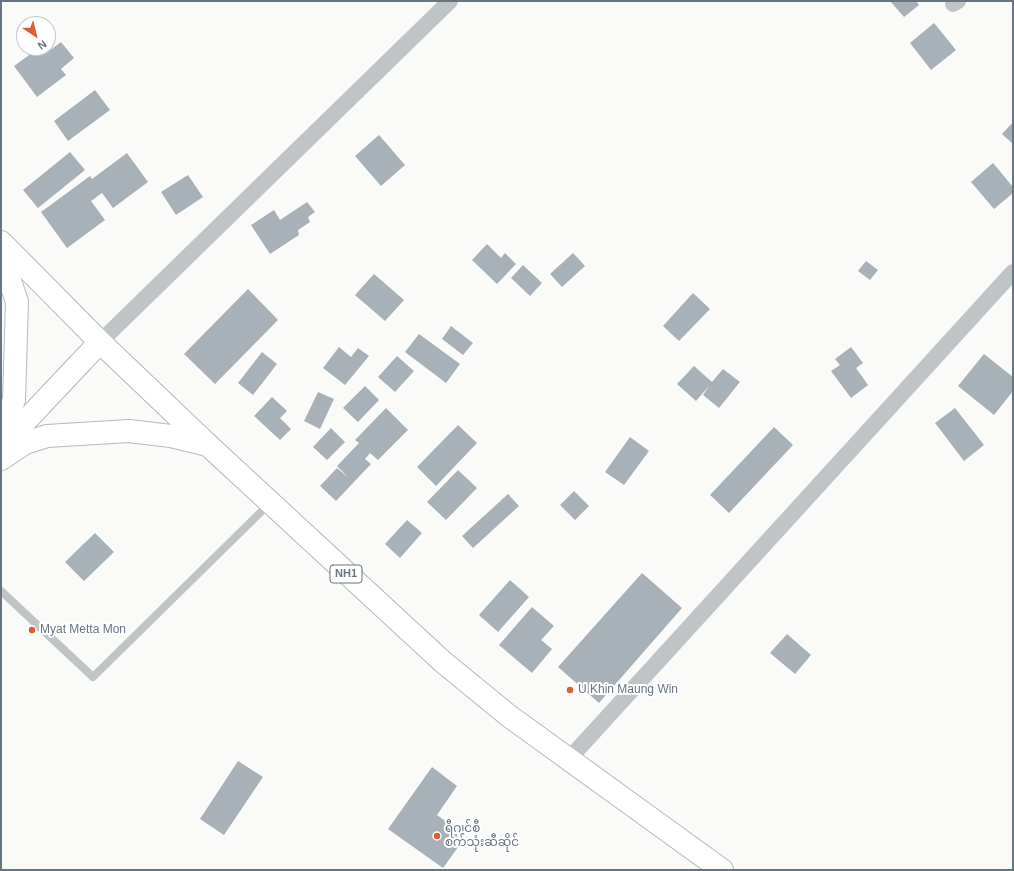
<!DOCTYPE html>
<html>
<head>
<meta charset="utf-8">
<style>
	body { margin:0 }
	#map { position:relative; width:1014px; height:871px; overflow:hidden; background:#fafaf8; font-family:Arial,sans-serif }
	canvas { display:block }
	.frame { position:absolute; inset:0; border:2px solid #667581; pointer-events:none }
	.north { position:absolute; left:16px; top:16px; width:40px; height:40px; box-sizing:border-box; background:#fff; border:1px solid #c2c8cd; border-radius:50%; rotate:145deg; font-size:11px; font-weight:700; line-height:16px; text-align:center; color:#667581 }
	.north::after { content:''; display:block; margin:auto; width:14px; height:18px; background:#dd5d35; clip-path:polygon(50% 0,100% 100%,50% 72%,0 100%) }
</style>
</head>
<body>
<div id="map">
<canvas width="1014" height="871"></canvas>
<div class="frame"></div>
<div class="north">N</div>
</div>
<script>
const ctx = document.querySelector('canvas').getContext('2d');
ctx.lineJoin = 'round';
function paint(path, color) {
  ctx.fillStyle = color;
  ctx.fill(path, 'evenodd');
}
function toPath(rows) {
  const path = new Path2D();
  for (const r of rows) {
    path.moveTo(r[0], r[1]);
    for (let i = 2; i < r.length; i += 2) path.lineTo(r[i], r[i + 1]);
  }
  return path;
}
function trace(path, color, width, dash) {
  ctx.strokeStyle = color;
  ctx.lineWidth = width;
  ctx.lineCap = dash ? 'butt' : 'round';
  ctx.setLineDash(dash || []);
  ctx.stroke(path);
}
function label(font, color, halo, rows, align = 'center') {
  ctx.font = font + ' Arial,"Noto Sans Myanmar",sans-serif';
  ctx.lineWidth = 4;
  ctx.setLineDash([]);
  ctx.textBaseline = 'middle';
  ctx.strokeStyle = halo;
  ctx.fillStyle = color;
  for (const [text, x, y, turn = 0] of rows) {
    ctx.save();
    ctx.translate(x, y);
    ctx.rotate((+turn || 0) * Math.PI / 180);
    ctx.textAlign = isNaN(turn) ? turn : align;
    if (halo) ctx.strokeText(text, 0, 0);
    ctx.fillText(text, 0, 0);
    ctx.restore();
  }
}
const building = toPath([
	[890,1,916,1,919,5,904,17],
	[934,23,956,50,931,70,910,43],
	[61,42,74,58,61,69,66,75,37,97,14,66,39,48,41,48,45,54],
	[95,90,110,110,68,141,54,121],
	[1013,122,1013,144,1002,134],
	[379,135,405,165,381,186,355,156],
	[70,152,85,170,38,208,23,190],
	[127,153,148,182,113,208,102,193,91,201,105,220,67,248,41,212,90,176,92,179],
	[993,163,1013,187,1013,193,994,209,971,182],
	[188,175,203,197,176,215,161,192],
	[307,202,315,212,308,217,310,222,298,230,299,235,270,254,251,225,274,210,280,220],
	[487,244,501,258,505,253,516,264,497,284,472,260],
	[573,253,585,266,562,287,550,274],
	[866,261,878,270,870,280,858,271],
	[523,265,542,283,530,296,511,278],
	[374,274,404,300,385,321,355,295],
	[248,289,278,320,215,384,184,354],
	[693,293,710,309,679,341,663,326],
	[451,326,473,343,463,355,442,339],
	[419,334,460,364,446,383,405,352],
	[339,347,351,357,358,348,369,356,345,385,323,368],
	[851,347,863,363,856,368,868,385,851,398,831,371,840,365,835,359],
	[262,352,277,364,253,395,238,383],
	[984,354,1013,377,1013,391,994,415,958,386],
	[397,356,414,371,395,392,378,377],
	[694,366,712,382,723,369,740,382,719,408,703,395,710,385,696,401,677,384],
	[365,386,379,400,358,422,343,408],
	[318,392,334,399,320,429,304,421],
	[272,397,287,411,280,418,291,429,280,440,254,416],
	[386,408,408,430,378,460,370,453,365,459,371,464,336,501,320,486,337,468,349,478,337,466,359,443,355,440],
	[955,408,984,445,964,461,935,423],
	[458,425,477,443,436,486,417,467],
	[774,427,793,445,729,513,710,495],
	[331,428,345,442,327,460,313,447],
	[630,437,649,451,624,485,605,472],
	[458,470,477,488,446,520,427,502],
	[574,491,589,506,575,520,560,505],
	[508,494,519,506,473,548,462,536],
	[407,520,422,533,400,558,385,544],
	[95,533,114,552,84,581,65,562],
	[642,573,682,608,599,703,558,667],
	[510,580,529,597,498,632,479,615],
	[532,607,554,626,541,640,552,649,532,673,499,645],
	[787,634,811,655,795,674,770,653],
	[238,761,263,777,224,835,200,819],
	[432,767,457,786,437,815,466,836,443,868,388,829]
]);
const service = toPath([
	[1,591,93,677,269,504]
]);
const minor = toPath([
	[953,4,958,1],
	[100,342,450,1],
	[569,759,1013,272]
]);
const secondary = toPath([
	[1,447,100,342]
]);
const primary = toPath([
	[1,253,17,302,14,400,1,432],
	[1,459,25,443,47,436,129,431,171,436,208,445]
]);
const trunk = toPath([
	[1,242,100,342,208,445,443,662,509,716,722,870]
]);
const markers = [
	[32,630,4,"#dd5d35"],
	[570,690,4,"#dd5d35"],
	[437,836,4,"#dd5d35"]
];
const shields = [
	[346,574,32]
];
const shieldNames = [
	["NH1",346,574]
];
const poiNames = [
	["Myat Metta Mon",40,630],
	["U Khin Maung Win",578,690],
	["ရီဂျင်စီ",445,829],
	["စက်သုံးဆီဆိုင်",445,843]
];
paint(building, '#a8b1b7');
trace(secondary, '#b4b9be', 24);
trace(primary, '#b5babe', 24);
trace(trunk, '#b5b9bc', 24);
trace(service, '#bfc4c7', 8);
trace(minor, '#bfc4c7', 16);
trace(secondary, '#fff', 22);
trace(primary, '#fff', 22);
trace(trunk, '#fff', 22);
for (const [x, y, r, color] of markers) {
  const dot = new Path2D();
  dot.arc(x, y, r, 0, 2 * Math.PI);
  ctx.fillStyle = color;
  ctx.fill(dot);
  trace(dot, '#fff', 1.5);
}
for (const [x, y, w] of shields) {
  const box = new Path2D();
  box.roundRect(x - w / 2, y - 9, w, 18, 3);
  ctx.fillStyle = '#fff';
  ctx.fill(box);
  trace(box, '#667581', 1);
}
label('bold 11px', '#667581', null, shieldNames);
label('12px', '#667581', '#fff', poiNames, 'left');
</script>
</body>
</html>
